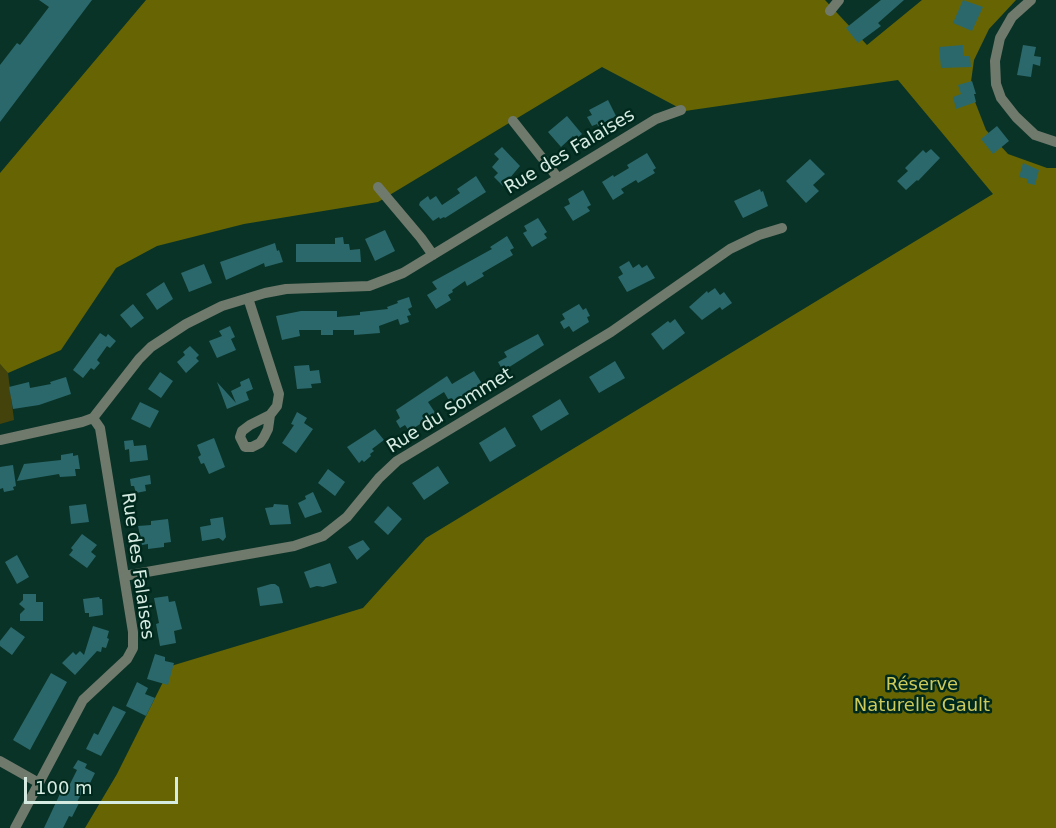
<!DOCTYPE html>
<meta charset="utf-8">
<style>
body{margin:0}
#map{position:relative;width:1056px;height:828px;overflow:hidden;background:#0a3327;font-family:"DejaVu Sans",sans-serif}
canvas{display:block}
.scale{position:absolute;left:24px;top:777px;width:154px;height:27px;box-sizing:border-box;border:3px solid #d6ebe2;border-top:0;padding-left:8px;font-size:18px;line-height:21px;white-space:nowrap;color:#d6ebe2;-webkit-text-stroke:4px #00291d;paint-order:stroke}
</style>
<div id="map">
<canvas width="1056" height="828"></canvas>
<div class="scale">100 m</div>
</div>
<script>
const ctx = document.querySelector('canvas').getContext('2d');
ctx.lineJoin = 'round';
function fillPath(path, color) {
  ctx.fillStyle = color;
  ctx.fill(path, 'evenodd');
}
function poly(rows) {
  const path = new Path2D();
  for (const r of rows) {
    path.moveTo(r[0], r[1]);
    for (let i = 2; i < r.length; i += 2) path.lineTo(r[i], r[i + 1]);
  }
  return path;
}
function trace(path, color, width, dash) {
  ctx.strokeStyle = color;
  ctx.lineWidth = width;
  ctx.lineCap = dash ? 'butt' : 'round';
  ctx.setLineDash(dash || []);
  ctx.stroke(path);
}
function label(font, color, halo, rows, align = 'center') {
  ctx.font = font + ' "DejaVu Sans",sans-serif';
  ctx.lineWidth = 5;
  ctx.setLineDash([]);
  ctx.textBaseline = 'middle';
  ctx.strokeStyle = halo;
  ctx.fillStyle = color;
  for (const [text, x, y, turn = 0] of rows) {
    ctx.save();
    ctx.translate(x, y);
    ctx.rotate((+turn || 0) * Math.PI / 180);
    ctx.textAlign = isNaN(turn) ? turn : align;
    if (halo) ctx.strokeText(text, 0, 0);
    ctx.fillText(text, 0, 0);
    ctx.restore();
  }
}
fillPath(poly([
 [0,364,8,373,14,420,0,424]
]), '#44430b');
fillPath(poly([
 [146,0,825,0,867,45,922,0,1016,0,989,29,974,60,970,89,986,130,1008,154,1047,168,1056,168,1056,828,85,828,117,774,171,666,363,608,426,538,993,194,898,80,685,111,602,67,378,202,244,224,157,246,116,268,61,350,8,373,0,364,0,173]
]), '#676503');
fillPath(poly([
 [39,0,92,0,0,122,0,65,17,43,20,45,49,7],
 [881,0,904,0,878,23,881,26,858,43,846,28],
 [963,0,983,7,972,31,953,23],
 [963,45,964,56,970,56,971,67,941,68,939,47],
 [1023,45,1036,47,1034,56,1041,57,1040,66,1033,64,1031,77,1017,75],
 [972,81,976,94,974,94,976,102,956,109,953,97,961,94,958,85],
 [608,100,616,116,598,126,597,124,592,126,587,117,592,115,589,110],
 [567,116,582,134,576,139,573,136,561,147,548,132],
 [997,126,1009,141,993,154,981,139],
 [502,147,520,166,503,186,494,177,498,173,492,167,499,159,494,154],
 [931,149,940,158,918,181,917,180,906,190,897,181,908,171,905,168,923,150,926,153],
 [647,153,656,168,653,170,655,173,638,183,636,180,621,189,624,193,613,200,602,182,613,175,614,177,629,168,627,165],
 [810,159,825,174,813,185,819,191,806,203,786,181],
 [1023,163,1039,170,1035,185,1027,183,1028,179,1019,177],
 [476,176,486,192,445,218,444,217,440,219,439,217,433,221,419,205,420,202,428,196,430,200,436,196,442,205,460,193,457,189],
 [760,189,761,192,763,191,768,206,743,218,734,201],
 [583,190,591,205,587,207,590,211,573,221,564,207,570,204,568,199],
 [538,218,547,232,544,234,547,238,532,247,523,233,527,231,524,226],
 [385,230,395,251,375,261,365,239],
 [507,236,514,248,510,250,513,255,482,273,484,276,467,286,465,281,452,290,453,292,448,295,451,300,436,309,427,295,437,289,432,282,492,249,490,247],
 [343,237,344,244,349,244,350,250,360,249,361,262,296,262,296,244,335,244,335,238],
 [275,243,277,251,279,250,283,262,265,267,264,263,226,280,220,262],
 [629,261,633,268,639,264,642,268,647,265,655,278,627,292,618,277,623,274,619,267],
 [204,264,212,283,189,292,181,273],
 [164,282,173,299,157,310,146,294],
 [715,288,720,295,724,292,732,303,722,310,720,307,702,320,689,307,707,291,708,293],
 [409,297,412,307,408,309,411,315,407,316,409,322,400,325,398,319,379,326,380,333,354,335,354,330,333,330,333,335,321,335,321,330,299,330,300,336,282,340,276,316,301,311,337,311,337,317,360,315,360,312,388,309,387,307,398,303,397,301],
 [133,304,144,318,131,328,120,315],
 [579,304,583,310,586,308,590,316,587,317,589,322,573,332,569,326,564,329,560,322,565,319,562,314],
 [675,319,685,333,663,350,651,334,668,321,670,323],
 [230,326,235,337,231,339,236,350,217,358,209,341,222,336,219,331],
 [100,333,106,337,108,334,116,341,110,348,107,346,97,360,100,363,94,370,91,368,83,378,73,370],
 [538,334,544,345,503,371,498,362,507,357,504,352],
 [190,346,199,355,196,358,199,361,186,373,177,362,185,355,183,352],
 [615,361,625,378,599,393,589,377],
 [309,365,310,371,319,370,321,383,311,384,312,388,297,389,294,366],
 [474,371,484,387,456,404,454,402,451,404,444,392,428,402,436,414,409,431,405,425,400,428,396,421,400,418,396,410,447,376,452,384],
 [160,372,173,381,161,398,148,389],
 [66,377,71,394,39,405,13,409,9,387,29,382,30,388,51,384,50,382],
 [249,378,253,389,246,392,249,400,227,409,217,382,236,403,231,391,241,386,240,382],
 [560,399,569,414,541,431,532,416],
 [140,402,159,411,150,428,131,419],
 [297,412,307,418,304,423,313,429,296,453,282,443,294,425,291,424],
 [505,427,516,446,490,462,479,443],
 [375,429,384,440,372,449,374,451,370,454,371,456,364,462,362,460,359,463,347,447],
 [214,438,225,467,209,474,204,463,201,464,198,457,201,455,197,445],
 [133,440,134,446,146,445,148,460,130,462,129,449,125,450,124,441],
 [73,453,73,456,78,455,80,469,75,469,76,476,60,477,59,474,17,481,24,464,61,460,61,455],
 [13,465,16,486,13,487,14,490,4,492,3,488,0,489,0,467],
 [438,466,449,483,424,500,412,483],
 [328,469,345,482,335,496,318,483],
 [150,475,151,484,145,485,146,491,136,493,134,486,131,486,130,479],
 [313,492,322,512,305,518,298,503,306,499,305,496],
 [86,504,89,522,71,524,69,506],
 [274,504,288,505,291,524,270,525,265,508,273,507],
 [388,506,402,519,388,535,374,522],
 [223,517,226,537,223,541,219,538,202,541,200,527,211,525,210,519],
 [168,519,171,542,164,543,164,547,148,549,148,544,142,545,138,526,151,525,151,521],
 [82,534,97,545,91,552,96,556,87,568,69,555,73,550,71,548],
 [363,540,370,549,357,560,348,547],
 [17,555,29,577,17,584,5,562],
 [330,563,337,583,323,587,317,586,310,588,304,572],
 [271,584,275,584,279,587,283,603,260,606,257,588],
 [23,594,36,594,36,602,43,602,43,621,20,621,20,614,25,609,19,604,23,600],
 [168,596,169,602,175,601,182,629,174,631,176,643,160,646,156,624,159,623,154,598],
 [99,597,100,599,102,599,103,615,89,617,89,613,85,613,83,599],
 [93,626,109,631,107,638,109,639,106,648,102,647,101,652,97,651,75,675,62,663,73,652,76,655,80,651,84,655],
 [11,627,25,637,12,655,0,646,0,641],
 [155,654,165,657,165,661,174,663,168,685,147,679],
 [51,673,67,682,30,750,13,740],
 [137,682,148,688,145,694,155,698,146,716,126,706],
 [113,706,126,712,101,756,86,749,94,733,98,735],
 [78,760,87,764,85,768,95,773,88,787,85,786,77,802,79,803,72,817,69,816,63,828,44,828,65,783,69,786,77,770,73,768]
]), '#2b686c');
trace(poly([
 [1031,0,1012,17,1000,38,995,61,996,84,1001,98,1016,117,1035,135,1056,142],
 [830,11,839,0],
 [513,121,558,178],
 [378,187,421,238,433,255],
 [248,298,279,394,277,406,270,415],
 [270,415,268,429,264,437,260,443,252,447,245,447,240,437,242,431,250,425,270,415],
 [0,440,82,422,93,418,139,359,151,347,186,324,222,306,265,293,286,289,369,286,403,273,656,119,681,110],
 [124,576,294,546,323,536,347,517,379,478,397,461,611,332,730,249,759,235,782,228],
 [0,761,39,783],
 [15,828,83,700,127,659,133,648,133,632,100,428,93,418]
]), '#6f796c', 10);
label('18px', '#d6ebe2', '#00291d', [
 ["Rue des Falaises",570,152,-31],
 ["Rue du Sommet",450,411,-32],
 ["Rue des Falaises",137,566,82]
]);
label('18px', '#ccca5a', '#00291d', [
 ["Réserve",922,685],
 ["Naturelle Gault",922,706]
]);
</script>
